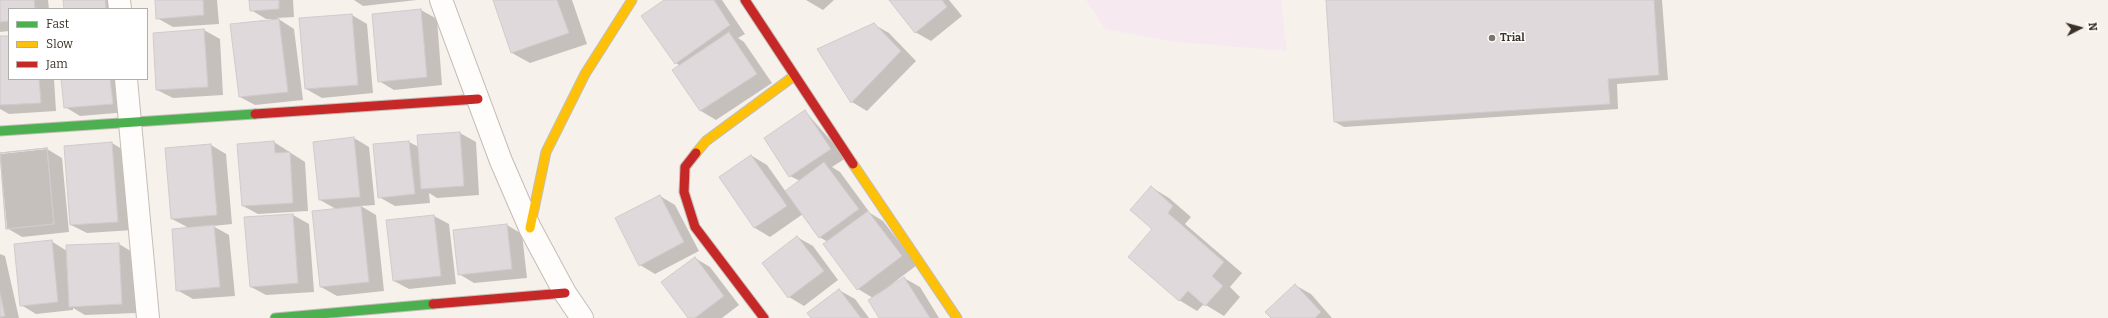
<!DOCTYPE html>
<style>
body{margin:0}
#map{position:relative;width:2108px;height:318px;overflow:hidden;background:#f7f1ec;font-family:Bitter,serif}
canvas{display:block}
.legend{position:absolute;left:8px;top:8px;width:140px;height:72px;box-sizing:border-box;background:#fff;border:1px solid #b1ada9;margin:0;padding:5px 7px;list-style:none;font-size:12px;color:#3b3127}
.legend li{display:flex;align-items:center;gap:8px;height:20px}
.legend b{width:20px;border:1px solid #b1ada9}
.north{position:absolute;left:2060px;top:8px;width:40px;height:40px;-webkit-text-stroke:3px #fff;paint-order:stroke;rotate:84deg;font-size:11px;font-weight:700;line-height:16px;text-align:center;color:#3b3127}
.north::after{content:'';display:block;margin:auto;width:14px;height:18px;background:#3b3127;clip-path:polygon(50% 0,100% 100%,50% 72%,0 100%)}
</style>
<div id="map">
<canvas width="2108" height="318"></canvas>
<ul class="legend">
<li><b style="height:5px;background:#4caf50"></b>Fast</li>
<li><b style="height:5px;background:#ffc107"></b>Slow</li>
<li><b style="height:5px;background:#c62828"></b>Jam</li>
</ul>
<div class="north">N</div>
</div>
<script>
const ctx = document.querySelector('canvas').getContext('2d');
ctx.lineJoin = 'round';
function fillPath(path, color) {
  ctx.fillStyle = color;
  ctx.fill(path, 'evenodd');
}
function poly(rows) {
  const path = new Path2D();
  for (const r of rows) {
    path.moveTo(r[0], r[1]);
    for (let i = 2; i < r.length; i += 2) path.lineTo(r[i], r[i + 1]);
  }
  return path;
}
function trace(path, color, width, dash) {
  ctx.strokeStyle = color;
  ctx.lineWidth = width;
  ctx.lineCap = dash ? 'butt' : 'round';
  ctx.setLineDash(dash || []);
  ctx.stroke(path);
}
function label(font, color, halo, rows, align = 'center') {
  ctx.font = font + ' Bitter,serif';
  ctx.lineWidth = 3;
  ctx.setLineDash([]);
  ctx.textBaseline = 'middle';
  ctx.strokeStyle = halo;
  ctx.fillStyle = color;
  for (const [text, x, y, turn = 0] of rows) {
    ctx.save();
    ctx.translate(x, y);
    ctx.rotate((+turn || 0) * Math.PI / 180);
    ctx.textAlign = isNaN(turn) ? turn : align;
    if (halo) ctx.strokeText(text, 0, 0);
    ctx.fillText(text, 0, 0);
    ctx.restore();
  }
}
fillPath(poly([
 [1086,0,1281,0,1287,51,1177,42,1105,29]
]), '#f6e9ef');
fillPath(poly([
 [0,0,48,0,49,9,9,9,9,31,0,32],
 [64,0,119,0,120,9,65,9],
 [156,0,217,0,219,24,173,27,157,18],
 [250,0,293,0,294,17,277,18,294,29,303,100,255,105,240,97,272,20,272,19,266,19,251,10],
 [354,0,417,0,363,6],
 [494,0,572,0,587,44,530,63,512,53],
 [665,0,722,0,745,34,738,38,744,42,772,83,716,120,701,111,674,70,680,66,676,63],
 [806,0,834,0,823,10],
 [890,0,949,0,962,16,931,41,915,32],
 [1327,0,1662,0,1668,80,1617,84,1618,109,1344,127,1335,122],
 [421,10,437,19,442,85,394,90,379,81,373,15],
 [352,15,367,24,373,93,322,98,306,89],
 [873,24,889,33,916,61,867,111,852,102],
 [204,30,220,39,223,95,173,98,157,90,154,33],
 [0,37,9,37,9,79,54,79,56,111,9,114,0,109],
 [62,79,125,79,128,112,80,116,65,107],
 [805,111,846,158,832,167,840,172,870,213,883,221,917,265,888,287,889,288,904,278,920,287,939,318,880,318,873,298,858,289,828,242,819,237,803,214,770,237,755,228,720,177,752,156,767,165,786,192,800,181,790,176],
 [460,133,476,142,479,195,437,198,429,193,430,203,395,206,379,197,409,142,419,147,418,136],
 [354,138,369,147,375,205,361,206,376,215,384,291,337,296,321,287,336,209,320,200],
 [274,142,305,162,308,211,258,214,243,206],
 [112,143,127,152,133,230,87,233,71,225],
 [211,145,226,154,232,224,213,226,229,235,235,296,193,299,177,290,189,228,172,219],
 [47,149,62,158,69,232,22,237,7,228,0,154],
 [1151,187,1169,198,1191,217,1185,224,1242,273,1230,287,1240,297,1224,316,1204,304,1197,311,1179,300,1153,229],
 [660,196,675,205,699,251,655,274,640,265],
 [293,215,309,224,314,292,266,295,251,287,246,218],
 [434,216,449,224,456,284,409,289,394,281],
 [507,225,522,234,527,278,474,283,459,274],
 [797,237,813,246,838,280,804,306,789,297],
 [51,241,67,251,119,244,134,253,137,313,85,315,73,308,73,310,36,314,21,305],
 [0,254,5,256,19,318,0,318],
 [695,258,710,267,739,305,722,318,689,318],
 [1295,285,1311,294,1332,318,1272,318],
 [839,290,855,299,869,318,812,318]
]), '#0003');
const building = poly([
 [0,0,34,0,35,9,9,9,9,21,0,22,0,0],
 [63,0,105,0,106,9,64,9,63,0],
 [155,0,203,0,204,15,156,19,155,0],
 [249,0,279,0,279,9,250,11,249,0],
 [493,0,557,0,569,33,511,53,493,0],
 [664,0,714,0,730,25,675,64,641,16,664,0],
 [889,0,942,0,947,7,915,33,889,0],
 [1326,0,1654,0,1659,75,1608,79,1610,104,1334,122,1326,0],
 [421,9,427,77,378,82,372,14,421,9],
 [352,14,358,85,305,89,299,18,352,14],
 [279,19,288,92,239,97,230,24,279,19],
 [874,23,901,51,851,103,817,49,874,23],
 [204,29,208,87,156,90,153,33,204,29],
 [729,32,757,74,700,111,672,70,729,32],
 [0,36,9,36,9,79,39,79,41,103,0,105,0,36],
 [61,79,110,79,113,104,64,108,61,79],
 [805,110,831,149,789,177,764,138,805,110],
 [460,132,464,186,421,189,417,135,460,132],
 [354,137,360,197,319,200,313,142,354,137],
 [274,141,275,153,290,152,293,203,242,206,237,144,274,141],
 [409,141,415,194,378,198,373,144,409,141],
 [112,142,118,222,70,225,64,146,112,142],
 [211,144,217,215,171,219,165,148,211,144],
 [47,148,54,224,6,229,0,153,47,148],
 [47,148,54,224,6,229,0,153,47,148],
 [751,155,787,206,754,228,719,177,751,155],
 [824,162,859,209,819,238,785,191,824,162],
 [1151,186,1173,206,1168,213,1224,262,1212,276,1223,286,1205,306,1188,291,1179,301,1128,257,1152,229,1130,210,1151,186],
 [660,195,684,242,639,266,615,218,660,195],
 [361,206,369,282,320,287,312,211,361,206],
 [868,211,902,256,857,290,823,244,868,211],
 [293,214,298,283,250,287,244,217,293,214],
 [434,215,441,276,393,281,386,220,434,215],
 [507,224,512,269,458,275,453,230,507,224],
 [214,225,220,287,176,291,172,229,214,225],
 [797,236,824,271,788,298,762,263,797,236],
 [52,240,58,302,20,306,14,244,52,240],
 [119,243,122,304,69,307,66,245,119,243],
 [695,257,724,296,695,318,688,318,661,282,695,257],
 [904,277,930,318,879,318,868,300,904,277],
 [1295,284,1321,312,1315,318,1271,318,1265,312,1295,284],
 [839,289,861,318,811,318,807,313,839,289],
 [0,293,5,316,0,317,0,293]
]);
fillPath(building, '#e0d9db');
trace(building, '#d0cace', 1);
const street = poly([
 [119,0,120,9],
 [441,0,501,161,530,228,565,293,582,318],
 [126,79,148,318]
]);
const fast = poly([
 [0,131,255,114],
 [275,318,433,304]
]);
const slow = poly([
 [696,153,706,141,794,76],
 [853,164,957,318],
 [530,228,546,152,585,74,632,0]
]);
const jam = poly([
 [745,0,853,164],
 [255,114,478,99],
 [696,153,685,167,684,192,695,227,764,318],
 [433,304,565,293]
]);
trace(street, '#c4bdb6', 24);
trace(fast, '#c4bdb6', 11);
trace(slow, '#c4bdb6', 11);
trace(jam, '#c4bdb6', 11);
trace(street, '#fefdfc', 22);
trace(fast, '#4caf50', 9);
trace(slow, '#ffc107', 9);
trace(jam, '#c62828', 9);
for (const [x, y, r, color] of [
 [1492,38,4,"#7d746c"]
]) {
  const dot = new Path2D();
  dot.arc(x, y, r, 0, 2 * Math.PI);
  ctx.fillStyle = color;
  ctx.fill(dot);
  trace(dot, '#fff', 1.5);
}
label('bold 11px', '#3b3127', '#fff', [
 ["Trial",1500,38]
], 'left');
</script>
